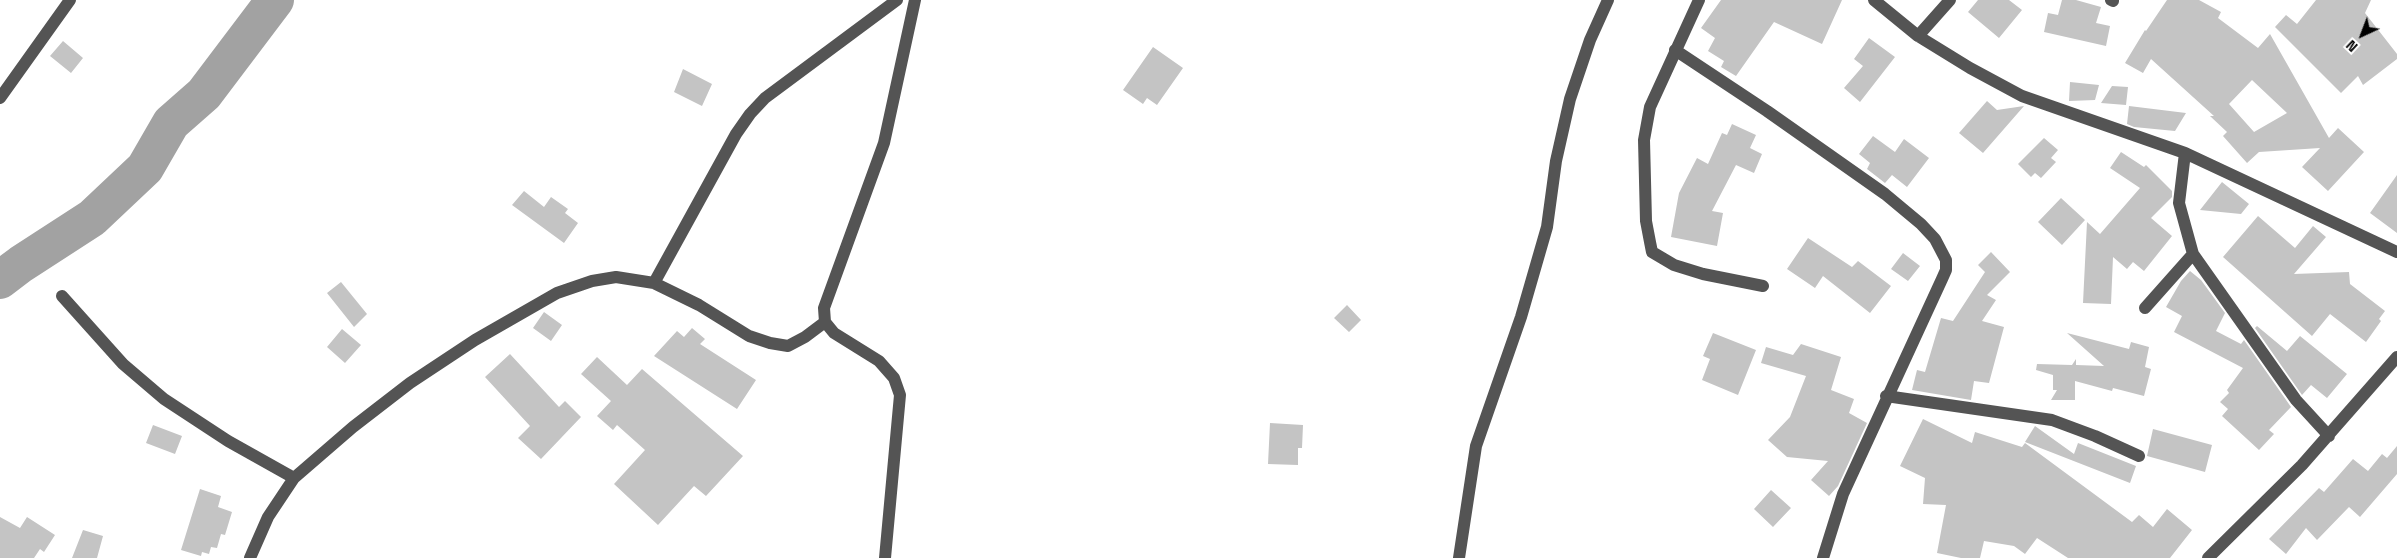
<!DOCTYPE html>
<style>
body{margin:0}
#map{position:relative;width:2397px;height:558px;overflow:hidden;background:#fff;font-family:"Space Grotesk",sans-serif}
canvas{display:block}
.north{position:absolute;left:2337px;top:10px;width:50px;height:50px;-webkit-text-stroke:4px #fff;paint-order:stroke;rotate:223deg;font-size:14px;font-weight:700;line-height:20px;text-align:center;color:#000}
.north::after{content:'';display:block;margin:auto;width:18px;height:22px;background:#000;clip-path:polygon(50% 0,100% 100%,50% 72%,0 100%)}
</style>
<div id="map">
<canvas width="2397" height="558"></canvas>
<div class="north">N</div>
</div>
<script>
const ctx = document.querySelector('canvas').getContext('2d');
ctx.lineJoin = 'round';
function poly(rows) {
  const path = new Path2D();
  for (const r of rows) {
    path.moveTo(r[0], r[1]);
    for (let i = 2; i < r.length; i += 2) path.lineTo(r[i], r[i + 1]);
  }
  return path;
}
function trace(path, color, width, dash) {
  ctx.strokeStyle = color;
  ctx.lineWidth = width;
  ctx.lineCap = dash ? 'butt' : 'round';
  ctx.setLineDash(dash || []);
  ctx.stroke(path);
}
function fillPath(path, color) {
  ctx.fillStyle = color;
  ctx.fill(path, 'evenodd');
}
trace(poly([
 [0,280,21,264,92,218,145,168,171,123,204,94,275,0]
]), '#a2a2a2', 38);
fillPath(poly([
 [1721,0,1842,0,1822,44,1774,22,1736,76,1721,67,1724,61,1708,51,1715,38,1701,28],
 [1978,0,2009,0,2022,10,1999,38,1968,12],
 [2062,0,2076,0,2101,7,2096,23,2110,26,2106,46,2044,32,2048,13,2058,15],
 [2167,0,2199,0,2221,12,2218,18,2258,48,2270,34,2329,138,2338,128,2364,152,2328,191,2302,167,2320,148,2259,152,2247,163,2223,136,2227,132,2210,116,2214,116,2151,59,2143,73,2125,63,2145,30,2146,31],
 [2252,80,2287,113,2254,132,2229,104],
 [2316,0,2371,0,2365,13,2397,54,2397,59,2363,85,2358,76,2341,93,2275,27,2286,15,2297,24],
 [1869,38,1895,57,1860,102,1844,88,1863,66,1854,59],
 [63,41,83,58,71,73,50,56],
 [1153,47,1183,68,1157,105,1147,98,1143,104,1123,90],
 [683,69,712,84,702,106,674,92],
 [2070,82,2099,85,2095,100,2069,101],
 [2112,86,2128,87,2126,105,2101,103],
 [1987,101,1997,110,2024,106,1983,153,1959,133],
 [2129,106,2186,113,2175,131,2134,127,2127,124],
 [1732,124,1756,135,1750,148,1762,154,1754,173,1736,165,1712,211,1723,213,1717,246,1671,237,1679,193,1697,158,1708,164,1722,133,1727,135],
 [1873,136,1895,152,1904,139,1929,158,1907,187,1892,175,1885,183,1867,169,1870,163,1859,154],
 [2044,138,2058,150,2051,158,2056,162,2041,178,2035,173,2031,177,2018,164],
 [2121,152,2144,167,2146,165,2172,191,2172,197,2151,218,2172,236,2144,271,2133,262,2127,269,2113,257,2111,304,2083,303,2087,222,2100,234,2140,188,2110,168],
 [2397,175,2397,233,2370,213],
 [2222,182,2249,204,2241,214,2200,210],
 [524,191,544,207,551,197,568,209,565,213,578,223,564,243,512,205],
 [2061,198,2085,220,2062,245,2038,222],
 [2258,216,2295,248,2313,226,2326,237,2294,274,2349,272,2350,284,2385,311,2379,319,2381,321,2366,342,2330,314,2312,336,2223,257],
 [1808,238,1852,267,1858,261,1891,286,1870,313,1823,276,1815,288,1787,269],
 [1991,252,2010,272,1987,295,1996,300,1982,321,2004,327,1989,383,1974,381,1971,400,1912,390,1917,370,1925,372,1941,318,1953,321,1985,272,1978,265],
 [1903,253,1920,266,1908,281,1891,269],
 [2190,271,2201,280,2225,313,2216,331,2241,344,2244,340,2291,407,2269,430,2274,434,2259,450,2222,416,2228,409,2220,402,2229,393,2227,390,2243,368,2174,332,2182,316,2166,307,2181,281],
 [341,282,367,314,354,327,327,293],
 [1347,305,1361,320,1349,332,1334,318],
 [544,312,562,325,551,341,533,328],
 [2257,326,2287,351,2300,336,2347,374,2327,398,2311,385,2302,395,2255,328],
 [692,328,705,339,700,344,756,380,737,409,654,356,677,331,684,337],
 [342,329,361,345,345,363,327,347],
 [1713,333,1756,350,1738,395,1702,380,1710,359,1703,356],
 [2067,333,2129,349,2131,342,2149,347,2145,367,2151,369,2144,396,2113,388,2112,391,2075,381,2075,400,2051,400,2057,390,2053,390,2053,375,2036,370,2037,364,2072,365,2076,359,2076,365,2104,366],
 [1801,344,1841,357,1831,390,1854,399,1849,413,1867,423,1838,486,1829,496,1811,480,1828,461,1787,457,1768,440,1790,417,1806,376,1761,363,1766,347,1793,355],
 [510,354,559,407,565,401,581,417,541,459,518,438,530,426,485,377],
 [597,357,627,385,642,369,743,456,706,496,694,486,658,525,614,484,645,450,617,425,613,430,597,416,611,401,581,374],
 [1923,419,1972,443,1975,432,2022,447,2025,443,2132,522,2139,515,2153,527,2167,509,2192,530,2170,558,2068,558,2037,538,2025,554,2014,546,1984,541,1980,558,1961,558,1937,553,1946,505,1923,504,1925,478,1900,466],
 [1270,423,1303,425,1302,448,1298,448,1298,465,1268,464],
 [153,425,182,436,175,454,146,443],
 [2035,426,2074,454,2078,443,2136,466,2130,483,2025,442],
 [2153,429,2212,445,2205,472,2147,456],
 [2397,446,2397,474,2360,517,2349,507,2317,540,2306,528,2286,554,2269,539,2319,488,2324,492,2353,459,2368,471,2382,454,2387,458],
 [200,489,221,496,218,507,232,512,225,535,221,534,217,548,211,547,209,554,202,552,201,556,181,550],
 [1771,490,1791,508,1773,527,1754,509],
 [0,517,20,528,27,517,55,535,44,552,40,549,34,558,0,558],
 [83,530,103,536,97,558,72,558]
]), '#c4c4c4');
trace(poly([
 [1699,0,1650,107,1644,140,1646,221,1650,242,1652,252,1674,265,1703,274,1763,286],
 [1874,0,1918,36,1970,68,2022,96,2185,153,2397,252],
 [2111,0,2113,1],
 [1918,36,1950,0],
 [1675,50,1767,111,1885,194,1921,224,1935,239,1946,260,1946,270,1942,279,1843,494,1823,558],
 [0,98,70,0],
 [2185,153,2179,203,2193,254,2296,400,2329,436],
 [654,283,736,134,750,114,765,98,897,0],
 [62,296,123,364,164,399,228,441,294,478],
 [2145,308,2193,254],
 [1886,396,2052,420,2095,436,2139,456],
 [250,558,268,517,294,478,353,427,410,383,475,340,557,293,592,281,616,277,654,283,699,305,749,336,770,343,788,346,805,337,825,322],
 [885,558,900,395,894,378,879,361,834,333,825,322,824,308,884,143,915,0],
 [1459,558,1476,446,1521,317,1547,227,1556,161,1570,99,1590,40,1608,0],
 [2208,558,2302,465,2397,357]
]), '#545454', 12);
</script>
